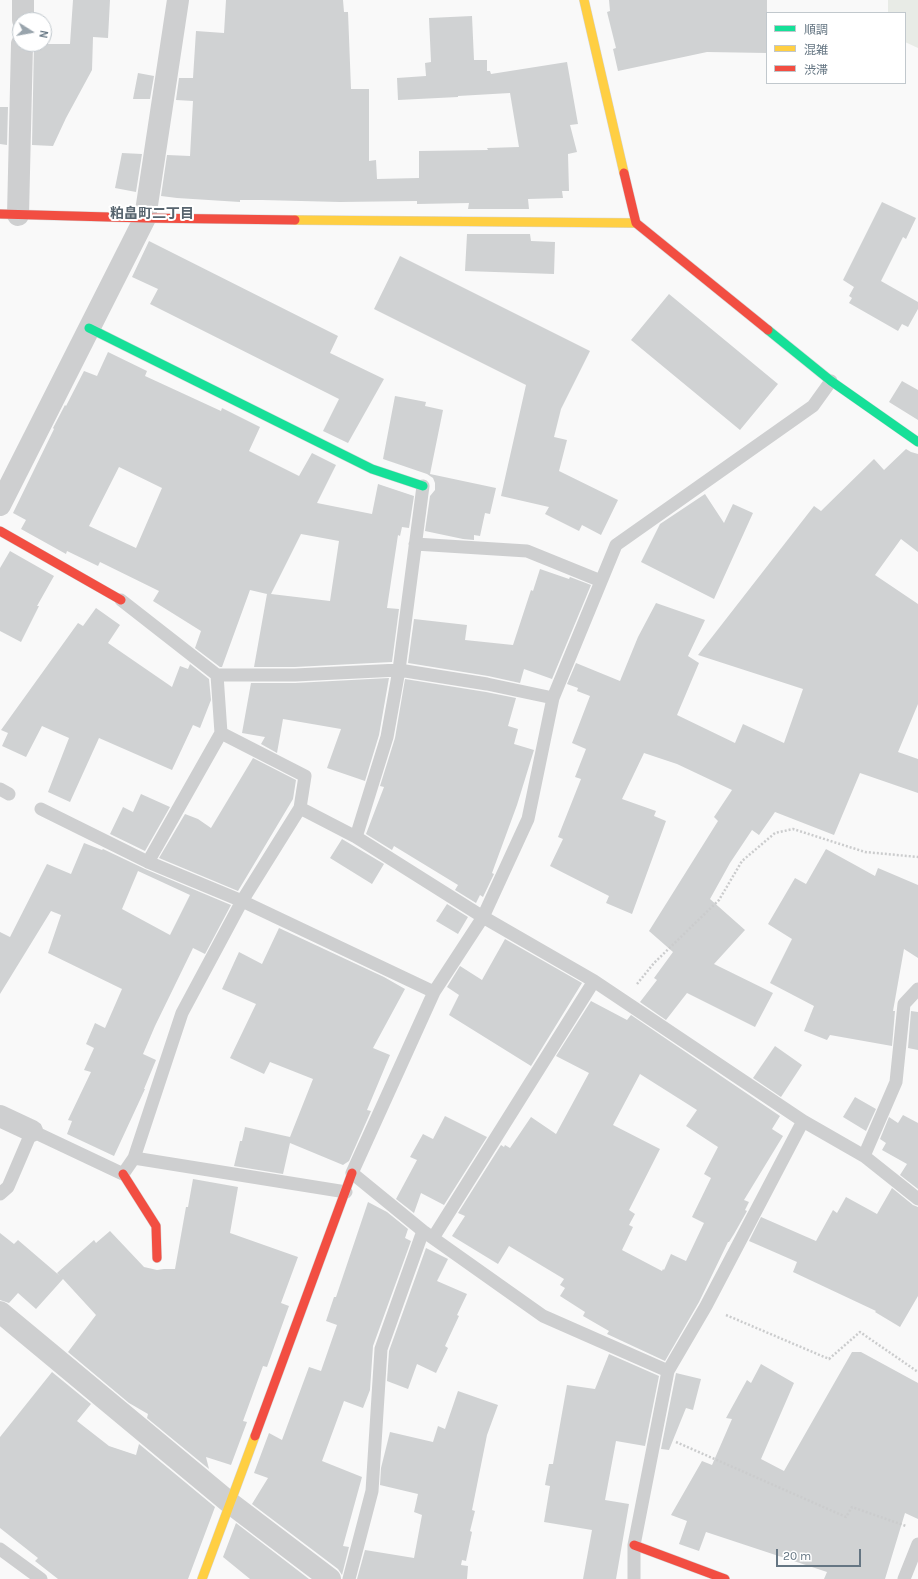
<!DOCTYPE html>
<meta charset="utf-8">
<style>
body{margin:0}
#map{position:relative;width:918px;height:1579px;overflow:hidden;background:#f9f9f9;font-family:Karla,"Noto Sans JP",sans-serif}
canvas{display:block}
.legend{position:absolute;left:766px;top:12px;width:140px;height:72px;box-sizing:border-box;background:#fff;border:1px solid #c1c8cd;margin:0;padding:5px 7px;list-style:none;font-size:12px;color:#657683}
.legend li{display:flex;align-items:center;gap:8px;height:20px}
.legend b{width:20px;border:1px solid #c1c8cd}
.north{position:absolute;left:12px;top:12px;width:40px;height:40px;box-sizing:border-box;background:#fff;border:1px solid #c1c8cd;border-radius:50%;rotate:101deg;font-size:11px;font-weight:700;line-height:16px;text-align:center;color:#657683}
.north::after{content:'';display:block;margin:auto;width:14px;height:18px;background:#99a4ac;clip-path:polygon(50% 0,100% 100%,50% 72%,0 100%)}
.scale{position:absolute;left:776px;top:1549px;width:85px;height:18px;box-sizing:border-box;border:2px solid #657683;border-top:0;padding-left:5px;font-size:12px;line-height:14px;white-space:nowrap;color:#657683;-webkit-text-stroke:3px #fff;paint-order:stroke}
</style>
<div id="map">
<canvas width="918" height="1579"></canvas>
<ul class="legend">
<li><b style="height:5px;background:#16e098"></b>順調</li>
<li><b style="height:5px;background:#ffcf43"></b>混雑</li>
<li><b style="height:5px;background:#f24e42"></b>渋滞</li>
</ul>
<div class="north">N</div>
<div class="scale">20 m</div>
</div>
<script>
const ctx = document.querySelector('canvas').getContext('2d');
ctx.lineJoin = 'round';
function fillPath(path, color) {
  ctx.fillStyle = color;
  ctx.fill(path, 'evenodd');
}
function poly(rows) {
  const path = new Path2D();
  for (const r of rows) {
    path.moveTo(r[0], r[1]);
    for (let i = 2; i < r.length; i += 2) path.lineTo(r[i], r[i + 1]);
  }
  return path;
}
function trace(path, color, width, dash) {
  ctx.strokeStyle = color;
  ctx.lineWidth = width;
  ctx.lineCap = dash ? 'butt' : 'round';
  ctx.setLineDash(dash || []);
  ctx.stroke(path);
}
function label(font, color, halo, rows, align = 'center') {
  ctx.font = font + ' Karla,"Noto Sans JP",sans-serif';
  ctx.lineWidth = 4;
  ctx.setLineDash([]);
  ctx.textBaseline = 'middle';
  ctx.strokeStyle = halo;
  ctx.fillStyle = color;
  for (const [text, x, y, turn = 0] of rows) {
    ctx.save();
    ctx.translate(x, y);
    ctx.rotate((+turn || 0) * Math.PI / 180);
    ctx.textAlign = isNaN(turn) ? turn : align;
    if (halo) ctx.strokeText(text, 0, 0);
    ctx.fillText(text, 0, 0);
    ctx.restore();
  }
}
fillPath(poly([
 [888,0,918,0,918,48,905,42,905,13,888,13]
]), '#e8ebe6');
fillPath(poly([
 [73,0,110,0,108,38,93,37,92,70,66,118,53,146,32,145,34,44,70,44],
 [226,0,343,0,344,12,348,12,351,89,369,89,369,161,376,160,377,179,419,178,419,151,488,150,487,148,519,147,510,93,458,96,458,97,398,100,397,78,426,76,425,63,431,62,429,18,472,16,474,60,487,60,487,71,490,71,491,74,567,62,578,124,570,125,577,152,568,154,569,191,562,191,563,198,528,199,529,209,468,209,469,203,417,204,417,201,340,202,262,200,240,200,240,202,177,198,161,196,167,155,190,156,193,101,176,100,179,78,193,78,196,31,224,33],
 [609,0,767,0,767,53,707,52,618,71,613,49,616,48,607,12,610,11],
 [138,73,154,76,150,99,133,99],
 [0,107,8,107,7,145,0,144],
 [122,153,142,154,136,192,115,188],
 [882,202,916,218,906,239,903,237,881,281,918,302,918,309,908,327,902,324,898,331,849,303,852,298,849,296,854,287,843,280],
 [467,234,530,234,531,241,555,242,554,274,465,271],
 [149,241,338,336,330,353,384,379,348,443,323,431,339,399,150,304,158,289,132,277],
 [400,256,590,351,561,409,554,437,567,440,559,471,618,500,601,535,582,525,579,531,545,514,549,507,501,496,526,385,374,309],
 [669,294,778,384,740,430,631,340],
 [108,352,147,371,145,376,221,411,222,408,260,427,249,451,299,476,312,453,336,465,317,503,372,514,378,484,414,496,409,528,402,527,400,536,398,535,387,608,399,609,392,662,295,667,254,667,267,594,250,590,222,667,220,667,195,648,201,631,153,601,159,591,100,562,98,566,67,551,66,554,21,529,26,520,13,513,54,429,53,428,65,405,66,406,84,371,97,376],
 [119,467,162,488,136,548,89,526],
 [301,534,339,541,330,601,271,594],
 [902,381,918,390,918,420,889,402],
 [395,396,426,402,425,406,443,410,430,474,496,488,490,514,485,513,480,536,474,535,474,540,463,539,425,531,430,496,435,490,435,483,433,478,427,474,383,459],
 [906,449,911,452,918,454,918,552,901,539,875,575,918,604,918,704,898,752,918,759,918,793,860,773,834,835,775,812,759,835,752,830,730,863,710,899,745,930,714,964,773,993,755,1027,687,993,666,1020,640,1002,657,980,654,978,673,952,649,931,718,821,714,817,732,790,677,764,644,753,622,799,656,811,654,816,666,821,632,914,606,903,609,896,550,866,563,839,558,837,581,779,575,777,586,749,572,743,590,696,577,691,578,688,567,684,576,663,620,681,638,637,656,603,705,620,688,656,699,663,677,715,735,743,743,724,784,743,803,689,698,655,814,506,821,511,874,459,884,470],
 [705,494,724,523,733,504,753,513,714,599,641,562,660,524],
 [10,551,54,576,37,606,39,606,21,642,0,631,0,568],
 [540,569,569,579,570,577,591,585,552,679,524,669,520,683,488,676,408,663,414,619,467,625,465,640,513,645,531,590,533,591],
 [96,608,120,625,108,643,172,687,180,666,188,669,190,664,209,679,211,700,200,728,193,725,172,770,99,738,70,802,48,792,69,738,42,726,26,757,2,746,8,733,1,730,78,623,83,626],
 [389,678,379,735,365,781,327,768,341,729,283,719,277,753,261,744,265,737,242,733,251,683,295,683],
 [405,679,486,692,516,698,508,726,518,729,514,744,534,750,517,805,492,873,494,874,483,897,480,895,476,903,455,890,458,885,394,846,392,850,366,834,384,787,380,786,395,738],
 [253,758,296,780,293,799,238,891,159,858,185,814,198,819,211,828],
 [141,794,170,807,145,851,110,834,123,807,133,812],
 [342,839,384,864,372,884,330,858],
 [84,843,102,850,103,849,145,869,231,905,205,954,193,948,155,1026,143,1054,156,1060,144,1089,145,1089,114,1156,67,1134,72,1121,68,1120,91,1072,84,1070,94,1048,86,1044,95,1023,105,1028,122,989,48,953,61,915,51,911,0,994,0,932,10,937,47,864,71,874],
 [138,871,190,895,170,935,122,909],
 [826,849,875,876,878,868,918,885,918,958,904,949,893,1011,895,1011,892,1046,830,1035,827,1040,804,1031,814,1006,770,983,792,939,768,924,795,878,806,884],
 [447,904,468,917,458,934,436,921],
 [279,928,384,977,405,989,373,1048,390,1055,367,1110,371,1111,349,1161,343,1165,290,1143,283,1174,234,1166,240,1141,242,1141,245,1127,290,1137,313,1079,270,1062,264,1074,230,1058,256,1004,222,989,239,952,262,964],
 [505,939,582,983,531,1066,449,1015,459,995,447,987,460,966,482,980],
 [591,1001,627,1020,631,1015,780,1116,772,1129,783,1136,744,1200,749,1202,745,1210,747,1211,734,1234,729,1242,728,1242,699,1302,665,1361,607,1334,609,1331,583,1316,585,1312,560,1296,565,1288,560,1285,564,1279,509,1246,498,1264,452,1236,465,1216,458,1213,501,1145,504,1147,505,1145,510,1148,531,1117,556,1134,589,1073,556,1056],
 [640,1074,697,1110,686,1126,718,1147,704,1174,711,1178,692,1217,704,1223,686,1261,671,1254,664,1270,663,1269,662,1271,622,1250,633,1227,629,1225,635,1214,629,1210,660,1149,613,1125],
 [911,1011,918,1012,918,1050,908,1048],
 [775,1046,802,1065,781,1097,753,1078],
 [855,1097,876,1109,866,1131,843,1117],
 [903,1115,918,1123,918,1189,900,1175,907,1164,882,1150,886,1143,880,1139,889,1117,898,1123],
 [445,1116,487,1137,444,1205,421,1193,414,1213,396,1199,417,1160,410,1157,423,1134,433,1139],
 [193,1179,238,1187,230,1233,298,1257,281,1303,289,1306,267,1367,263,1366,243,1421,247,1422,231,1465,206,1457,209,1469,147,1418,148,1414,129,1403,68,1352,96,1315,63,1279,36,1309,18,1293,9,1303,0,1300,0,1233,14,1244,18,1240,60,1276,57,1273,94,1240,96,1243,110,1231,144,1267,157,1270,164,1269,175,1269,186,1207,188,1207],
 [892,1188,913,1205,918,1207,918,1296,900,1327,875,1312,876,1311,793,1272,797,1262,749,1241,761,1217,816,1241,833,1210,837,1213,846,1197,877,1214],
 [368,1202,387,1212,408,1229,405,1238,411,1241,373,1346,370,1390,363,1408,344,1401,322,1461,362,1477,343,1546,349,1547,342,1575,338,1569,252,1504,268,1478,254,1473,269,1433,282,1440,309,1367,321,1371,337,1325,326,1321,334,1297,336,1297],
 [426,1248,448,1259,437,1281,467,1294,457,1315,459,1316,445,1346,448,1348,436,1373,417,1364,408,1389,387,1381,389,1351],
 [852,1352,861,1352,918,1383,918,1519,905,1513,885,1579,824,1579,827,1572,706,1532,699,1551,679,1544,687,1521,671,1515,702,1461,712,1465,732,1419,726,1418,747,1380,751,1383,761,1364,794,1383,761,1459,784,1471],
 [609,1354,659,1376,645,1446,616,1441,605,1500,629,1504,616,1579,583,1579,592,1530,544,1522,550,1486,545,1485,549,1464,553,1464,567,1385,595,1389],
 [52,1372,91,1404,77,1421,109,1446,136,1455,139,1444,215,1507,188,1579,58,1579,35,1561,38,1558,0,1528,0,1437],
 [676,1373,701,1379,693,1410,686,1408,669,1450,661,1449],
 [458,1391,498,1405,487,1435,472,1510,475,1511,470,1531,472,1532,466,1561,462,1560,461,1565,468,1566,467,1579,357,1579,365,1550,414,1558,422,1515,414,1512,418,1494,380,1485,381,1468,390,1432,433,1442,438,1426,445,1429],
 [236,1523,309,1579,250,1579,223,1557]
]), '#d0d2d3');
const fast = poly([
 [89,328,372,469,423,486],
 [768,330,831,381,918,442]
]);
const slow = poly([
 [584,0,624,173],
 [295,220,636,223],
 [202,1579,255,1436]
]);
const jam = poly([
 [624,173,636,223,768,330],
 [0,214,145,218,295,220],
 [0,531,121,600],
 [123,1174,156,1226,157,1258],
 [255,1436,352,1173],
 [634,1545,725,1579]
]);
trace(fast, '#d5d6d7', 10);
trace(slow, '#d5d6d7', 10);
trace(jam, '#d5d6d7', 10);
trace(poly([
 [637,984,654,963,719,900,742,861,775,833,793,829,865,852,918,857],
 [726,1315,829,1359,860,1332,918,1372],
 [676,1442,846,1517,852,1507,906,1526]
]), '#cbcccd', 2.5, [2, 2]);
trace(poly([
 [415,544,527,551,601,581],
 [121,600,217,675,295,675,399,670,487,684,553,698],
 [0,789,9,794],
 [300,808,356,837,483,917,594,981,803,1121,864,1156,918,1199],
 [41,809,148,862,242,901,434,992],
 [356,837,387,737,399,670,423,486],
 [148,862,221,733,217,675],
 [864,1156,896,1082,904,1004,918,989],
 [134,1158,182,1013,242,901,300,808,305,776,221,733],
 [0,1194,8,1187,32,1131,123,1174,134,1158,346,1192],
 [433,1238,594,981],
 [668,1371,543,1316,423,1231,352,1173,434,992,483,917,528,819,553,698,616,545,813,406,831,381],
 [0,1549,41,1579],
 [349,1579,372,1491,381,1349,423,1231],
 [634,1579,634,1545,668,1371,706,1306,803,1121],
 [904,1579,918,1544]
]), '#cecfd0', 13);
trace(poly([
 [23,20,23,0],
 [18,215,22,44],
 [0,505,145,218,178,0],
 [0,1116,32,1131],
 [0,1312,230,1503,330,1579]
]), '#cecfd0', 22);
trace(fast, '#16e098', 9);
trace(slow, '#ffcf43', 9);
trace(jam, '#f24e42', 9);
label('bold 14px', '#57646e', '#fff', [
 ["粕畠町二丁目",152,214]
]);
</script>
